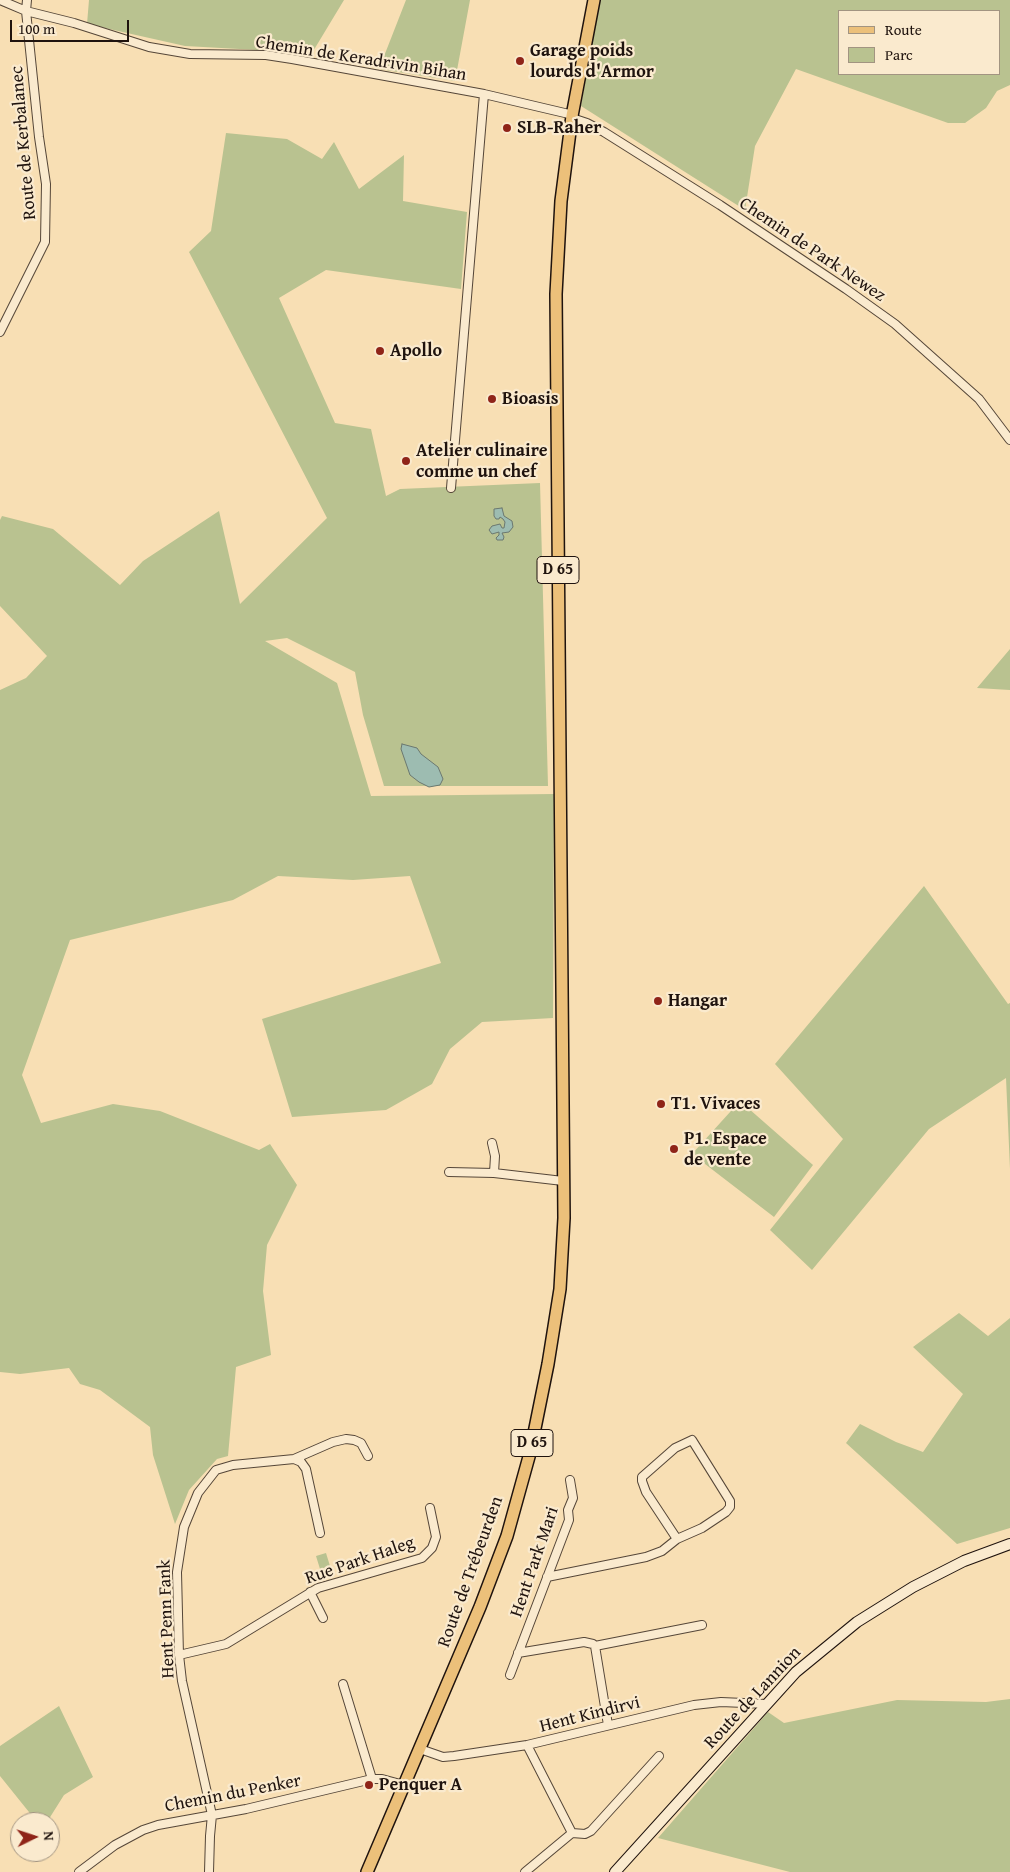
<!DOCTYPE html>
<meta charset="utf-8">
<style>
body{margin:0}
#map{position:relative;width:1010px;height:1872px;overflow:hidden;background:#f8dfb4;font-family:"Gentium Book Plus",serif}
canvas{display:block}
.legend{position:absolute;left:838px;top:10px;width:162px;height:65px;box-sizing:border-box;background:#faeace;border:1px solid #a29481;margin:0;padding:6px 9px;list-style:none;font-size:15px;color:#1f130e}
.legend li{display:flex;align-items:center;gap:10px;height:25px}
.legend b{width:25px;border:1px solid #a29481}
.north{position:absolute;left:10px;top:1812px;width:50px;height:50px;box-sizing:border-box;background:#faeace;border:1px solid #a29481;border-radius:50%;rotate:86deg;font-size:14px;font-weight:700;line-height:20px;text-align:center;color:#1f130e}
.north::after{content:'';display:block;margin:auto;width:18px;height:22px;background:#8f2418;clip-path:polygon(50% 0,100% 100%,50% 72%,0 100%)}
.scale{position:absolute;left:10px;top:20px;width:119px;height:22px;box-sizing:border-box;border:2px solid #1f130e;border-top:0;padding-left:6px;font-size:15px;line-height:18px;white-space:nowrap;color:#1f130e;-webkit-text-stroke:4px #faeace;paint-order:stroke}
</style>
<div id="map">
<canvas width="1010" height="1872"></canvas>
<ul class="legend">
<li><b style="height:6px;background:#ecc07a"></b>Route</li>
<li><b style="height:14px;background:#b9c290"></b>Parc</li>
</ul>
<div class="north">N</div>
<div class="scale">100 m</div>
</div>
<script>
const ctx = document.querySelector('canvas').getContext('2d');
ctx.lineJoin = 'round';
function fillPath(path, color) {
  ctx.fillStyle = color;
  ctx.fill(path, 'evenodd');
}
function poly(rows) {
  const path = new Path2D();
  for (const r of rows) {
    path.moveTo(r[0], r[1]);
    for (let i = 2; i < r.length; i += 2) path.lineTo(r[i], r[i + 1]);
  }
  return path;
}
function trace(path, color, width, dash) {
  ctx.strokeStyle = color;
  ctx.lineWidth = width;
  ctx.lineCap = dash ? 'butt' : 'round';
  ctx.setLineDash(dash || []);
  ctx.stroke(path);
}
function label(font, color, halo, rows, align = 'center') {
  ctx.font = font + ' "Gentium Book Plus",serif';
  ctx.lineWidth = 4.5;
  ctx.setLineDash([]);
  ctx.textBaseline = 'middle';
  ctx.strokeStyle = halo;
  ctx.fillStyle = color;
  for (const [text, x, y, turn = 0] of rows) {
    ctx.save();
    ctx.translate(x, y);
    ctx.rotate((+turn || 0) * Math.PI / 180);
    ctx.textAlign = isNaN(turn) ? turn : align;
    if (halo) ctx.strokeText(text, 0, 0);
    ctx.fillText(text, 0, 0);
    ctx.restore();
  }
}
fillPath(poly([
 [89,0,344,0,312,53,185,46,87,24],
 [406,0,470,0,455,81,379,69],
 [600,0,1010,0,1010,85,997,91,986,108,965,123,948,123,796,69,755,146,745,210,581,106],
 [839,11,999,11,999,74,839,74],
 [226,133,287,139,322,159,334,142,359,189,404,155,403,201,467,212,461,289,326,270,279,298,335,423,371,429,386,496,400,489,540,483,548,786,384,786,363,715,355,672,287,638,265,641,337,683,371,796,554,794,553,1018,482,1022,450,1049,432,1084,386,1110,292,1117,262,1019,441,963,410,876,353,880,278,876,233,900,70,940,22,1075,41,1123,113,1104,160,1111,259,1150,270,1144,297,1185,267,1245,263,1291,271,1355,236,1367,228,1456,217,1459,189,1490,175,1524,153,1455,150,1427,100,1390,80,1384,69,1368,20,1374,0,1372,0,690,26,678,47,656,0,606,0,520,2,516,53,529,120,585,143,561,219,511,240,604,327,518,189,252,211,231],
 [1010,649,1010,690,977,688],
 [924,886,1008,1004,1010,1003,1010,1169,1006,1078,929,1129,812,1270,770,1230,843,1139,775,1064],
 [740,1101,813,1165,774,1217,692,1154],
 [959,1313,988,1336,1010,1318,1010,1528,957,1544,846,1443,860,1424,896,1442,923,1452,963,1394,913,1347],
 [326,1553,330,1566,320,1569,316,1556],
 [1010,1699,1010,1872,790,1872,658,1838,768,1712,784,1723,897,1700,986,1702],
 [59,1706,93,1777,64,1795,47,1822,37,1822,0,1776,0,1746]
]), '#b9c290');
const water = poly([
 [502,508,504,516,512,521,513,527,509,532,502,533,504,537,503,540,497,540,496,538,499,535,499,532,492,534,489,530,492,526,500,524,502,528,504,528,505,522,503,519,500,517,499,519,496,519,494,516,494,509,502,508],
 [402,744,417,748,421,754,438,767,443,779,440,785,429,787,419,782,410,775,401,749,402,744]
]);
fillPath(water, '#9dbcb1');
trace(water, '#6b7870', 1);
const street = poly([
 [0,0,26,11,74,23,149,47,190,54,266,55,292,59,484,94,569,114,575,119,587,123,604,132,720,205,846,289,895,324,979,399,1010,440],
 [0,332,45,242,46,184,39,137,26,11,27,0],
 [451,488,484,94],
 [492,1143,495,1156,494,1173],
 [449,1172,494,1173,563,1181],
 [294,1459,333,1442,346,1439,354,1440,361,1443,368,1456],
 [547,1577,646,1557,662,1551,677,1539,702,1528,726,1512,730,1507,730,1501,692,1440,675,1448,642,1477,642,1481,646,1492,677,1539],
 [310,1592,323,1618],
 [595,1646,702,1625],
 [518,1653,584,1642,593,1644,595,1646,608,1725],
 [179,1655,226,1644,318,1588,422,1558,432,1548,436,1537,430,1508],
 [510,1675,569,1520,568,1510,573,1498,570,1480],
 [343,1684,372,1779],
 [420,1749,443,1757,454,1756,527,1745,694,1705,721,1702,767,1704],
 [572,1833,585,1834,591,1831,659,1756],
 [79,1872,115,1845,143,1830,158,1825,246,1809,372,1779,382,1779,404,1785],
 [209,1872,210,1836,212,1815,182,1681,179,1655,177,1572,184,1527,198,1493,216,1470,233,1465,294,1459,301,1462,306,1469,320,1533],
 [525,1872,572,1833,527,1745]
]);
const secondary = poly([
 [615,1872,796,1672,857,1622,913,1587,964,1561,1010,1544]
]);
const primary = poly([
 [367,1872,480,1607,507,1536,530,1453,548,1364,560,1289,564,1218,556,294,561,201,572,116,594,0]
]);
trace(street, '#554638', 10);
trace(secondary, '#1f130e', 12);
trace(primary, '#1f130e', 14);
trace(street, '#faeace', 8);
trace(secondary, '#faeace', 10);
trace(primary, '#ecc07a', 11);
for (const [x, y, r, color] of [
 [520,61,5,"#8f2418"],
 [507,128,5,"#8f2418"],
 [380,351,5,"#8f2418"],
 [492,399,5,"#8f2418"],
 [406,461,5,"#8f2418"],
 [658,1001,5,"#8f2418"],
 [661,1104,5,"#8f2418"],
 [674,1149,5,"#8f2418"],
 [369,1785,5,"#8f2418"]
]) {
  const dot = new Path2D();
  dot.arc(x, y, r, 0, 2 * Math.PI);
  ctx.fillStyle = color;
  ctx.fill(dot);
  trace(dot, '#faeace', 2);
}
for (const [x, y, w] of [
 [558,570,42],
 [532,1443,42]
]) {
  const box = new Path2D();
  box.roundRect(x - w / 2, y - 13.5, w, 27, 4);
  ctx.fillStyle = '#faeace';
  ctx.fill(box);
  trace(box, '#1f130e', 1);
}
label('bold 16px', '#1f130e', null, [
 ["D 65",558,570],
 ["D 65",532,1443]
]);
label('bold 18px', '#1f130e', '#faeace', [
 ["Garage poids",530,51],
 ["lourds d'Armor",530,72],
 ["SLB-Raher",517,128],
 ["Apollo",390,351],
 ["Bioasis",502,399],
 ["Atelier culinaire",416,451],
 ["comme un chef",416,472],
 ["Hangar",668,1001],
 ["T1. Vivaces",671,1104],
 ["P1. Espace",684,1139],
 ["de vente",684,1160],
 ["Penquer A",379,1785]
], 'left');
label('18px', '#1f130e', '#faeace', [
 ["Chemin de Keradrivin Bihan",361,59,9],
 ["Route de Kerbalanec",24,143,-95],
 ["Chemin de Park Newez",812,250,34],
 ["Rue Park Haleg",360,1561,-19],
 ["Hent Park Mari",535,1562,-71],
 ["Route de Trébeurden",471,1572,-70],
 ["Hent Penn Fank",167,1619,-92],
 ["Route de Lannion",753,1698,-47],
 ["Hent Kindirvi",590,1715,-14],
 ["Chemin du Penker",233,1794,-11]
]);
</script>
